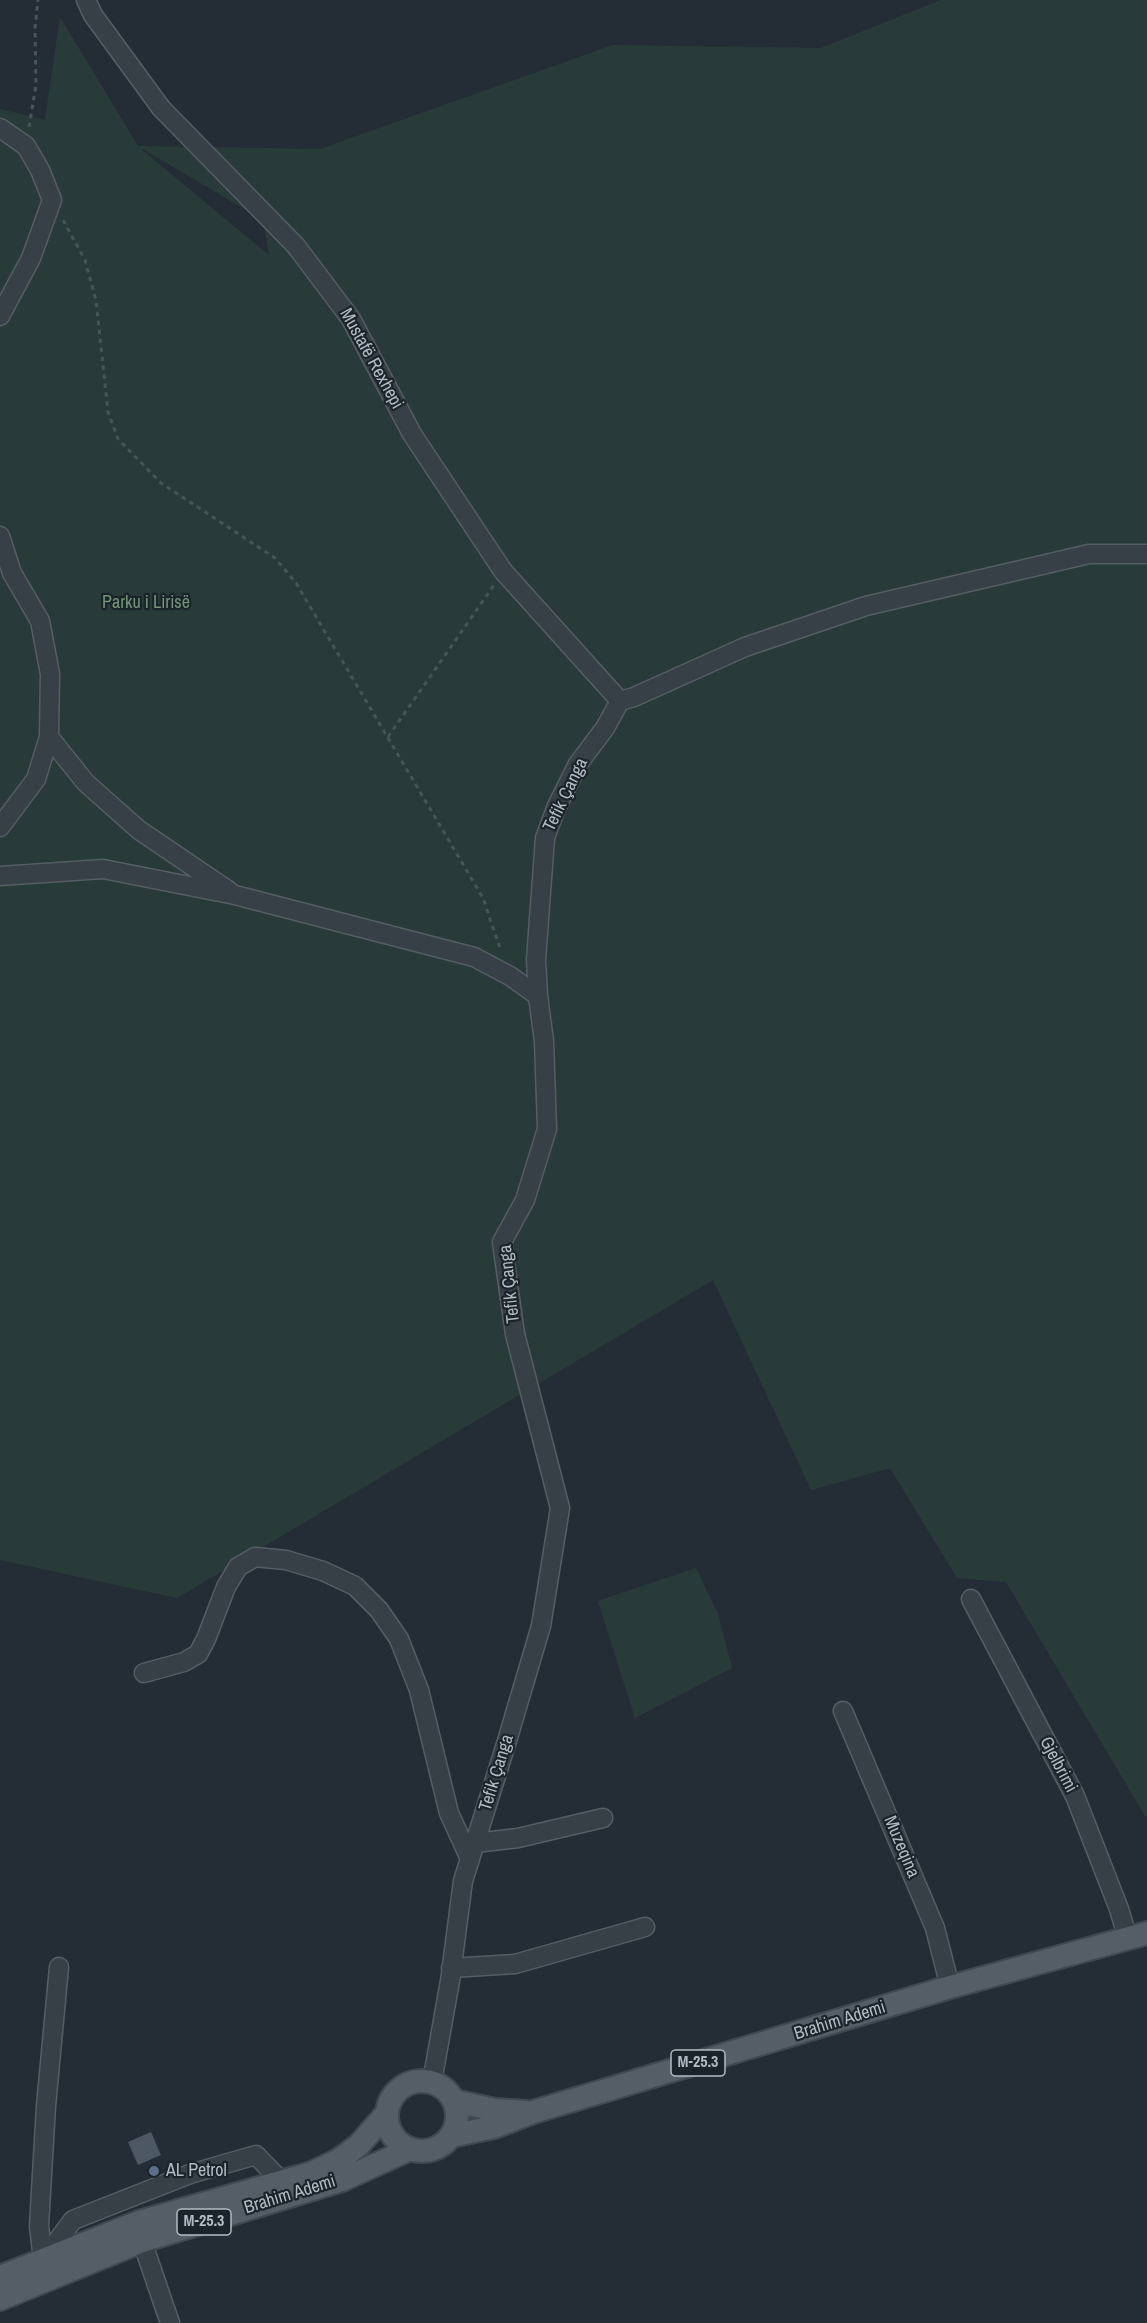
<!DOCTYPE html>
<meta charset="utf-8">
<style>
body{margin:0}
canvas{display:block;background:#242d36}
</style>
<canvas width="1147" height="2323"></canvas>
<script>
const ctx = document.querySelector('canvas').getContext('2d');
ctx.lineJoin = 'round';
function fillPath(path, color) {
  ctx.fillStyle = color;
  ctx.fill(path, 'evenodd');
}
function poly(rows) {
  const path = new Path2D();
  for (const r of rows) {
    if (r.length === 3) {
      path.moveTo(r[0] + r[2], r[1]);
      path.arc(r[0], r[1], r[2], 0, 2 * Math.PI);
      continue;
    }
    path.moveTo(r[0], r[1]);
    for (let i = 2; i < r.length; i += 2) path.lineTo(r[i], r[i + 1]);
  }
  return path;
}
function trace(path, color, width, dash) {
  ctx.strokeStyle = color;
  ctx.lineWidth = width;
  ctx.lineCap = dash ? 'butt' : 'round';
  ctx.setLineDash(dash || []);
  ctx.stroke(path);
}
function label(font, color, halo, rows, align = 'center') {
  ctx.font = font + ' "Archivo Narrow",sans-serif';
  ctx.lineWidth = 4.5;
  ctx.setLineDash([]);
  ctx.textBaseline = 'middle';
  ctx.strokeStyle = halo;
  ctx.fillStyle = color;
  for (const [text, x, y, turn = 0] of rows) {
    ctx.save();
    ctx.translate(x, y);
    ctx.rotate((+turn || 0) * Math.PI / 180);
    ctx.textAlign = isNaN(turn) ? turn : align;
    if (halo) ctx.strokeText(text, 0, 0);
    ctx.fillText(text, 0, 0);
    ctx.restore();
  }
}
fillPath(poly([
 [941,0,1147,0,1147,1816,1145,1816,1006,1582,957,1578,890,1468,811,1490,713,1280,177,1598,0,1560,0,109,45,120,60,17,138,146,320,149,613,45,821,48],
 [143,149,263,220,269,255,142,150],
 [696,1568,718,1614,732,1668,635,1718,598,1601]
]), '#283b39');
fillPath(poly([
 [151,2132,161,2155,138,2165,128,2142]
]), '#4c5862');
const minor = poly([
 [86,0,93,15,161,108,296,246,351,319,412,434,503,571,620,701],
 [0,128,26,146,40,170,52,200,31,258,0,316],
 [0,536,12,573,40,621,50,674,49,737,36,779,0,827],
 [620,701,634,697,745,647,866,606,1089,554,1147,554],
 [49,737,86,783,139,830,229,891],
 [0,876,103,869,235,895,474,957,510,976,538,996],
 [971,1599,1075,1796,1119,1909,1128,1939],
 [144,1673,184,1662,198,1654,206,1639,226,1587,238,1567,255,1557,286,1560,323,1571,355,1586,379,1610,399,1639,419,1690,449,1813,470,1859],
 [843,1711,935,1928,950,1987],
 [475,1843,518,1838,603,1818],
 [451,1968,515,1964,645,1927],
 [432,2082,450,1981,463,1881,507,1741,541,1626,560,1508,515,1334,502,1242,525,1200,547,1129,544,1041,538,996,536,960,545,838,556,808,578,764,605,728,620,701],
 [142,2241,170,2323],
 [43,2260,39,2226,46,2106,59,1967],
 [43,2260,73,2220,190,2174,256,2155,281,2181]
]);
const major = poly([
 [422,2116,35],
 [454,2101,495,2110,526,2112],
 [451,2136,494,2127,533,2112,950,1987,1147,1933],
 [0,2277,139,2222,312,2173,339,2160,359,2145,387,2113],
 [0,2299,142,2241,342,2180,410,2149]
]);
trace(minor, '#555d65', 21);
trace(major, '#404850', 26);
trace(poly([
 [29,127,36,85,35,28,38,0],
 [63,220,85,260,96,300,108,412,118,439,161,483,275,558,296,583,483,898,501,951],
 [388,737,494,585]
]), '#455657', 3, [4.5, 4.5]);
trace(minor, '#373f47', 18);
trace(major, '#555e67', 22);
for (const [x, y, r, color] of [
 [154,2171,6,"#5c6f8a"]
]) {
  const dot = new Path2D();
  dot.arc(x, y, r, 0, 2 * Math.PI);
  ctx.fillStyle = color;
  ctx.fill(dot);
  trace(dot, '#1c242b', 2);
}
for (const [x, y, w] of [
 [698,2063,54],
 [204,2222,54]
]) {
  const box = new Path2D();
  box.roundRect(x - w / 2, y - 13, w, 26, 4.5);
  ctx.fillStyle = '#1c242b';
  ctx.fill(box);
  trace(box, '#b2bac3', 1.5);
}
label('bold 16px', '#b2bac3', null, [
 ["M-25.3",698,2063],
 ["M-25.3",204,2222]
]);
label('18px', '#b2bac3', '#1c242b', [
 ["Mustafë Rexhepi",371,359,61],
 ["Tefik Çanga",566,795,-64],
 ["Tefik Çanga",510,1284,-96],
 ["Gjelbrimi",1058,1765,62],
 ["Tefik Çanga",497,1773,-73],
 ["Muzeqina",901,1847,67],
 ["Brahim Ademi",840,2021,-17],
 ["Brahim Ademi",290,2195,-17]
]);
label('18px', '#739678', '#1c242b', [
 ["Parku i Lirisë",146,603]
]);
label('18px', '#b2bac3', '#1c242b', [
 ["AL Petrol",166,2171]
], 'left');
</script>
